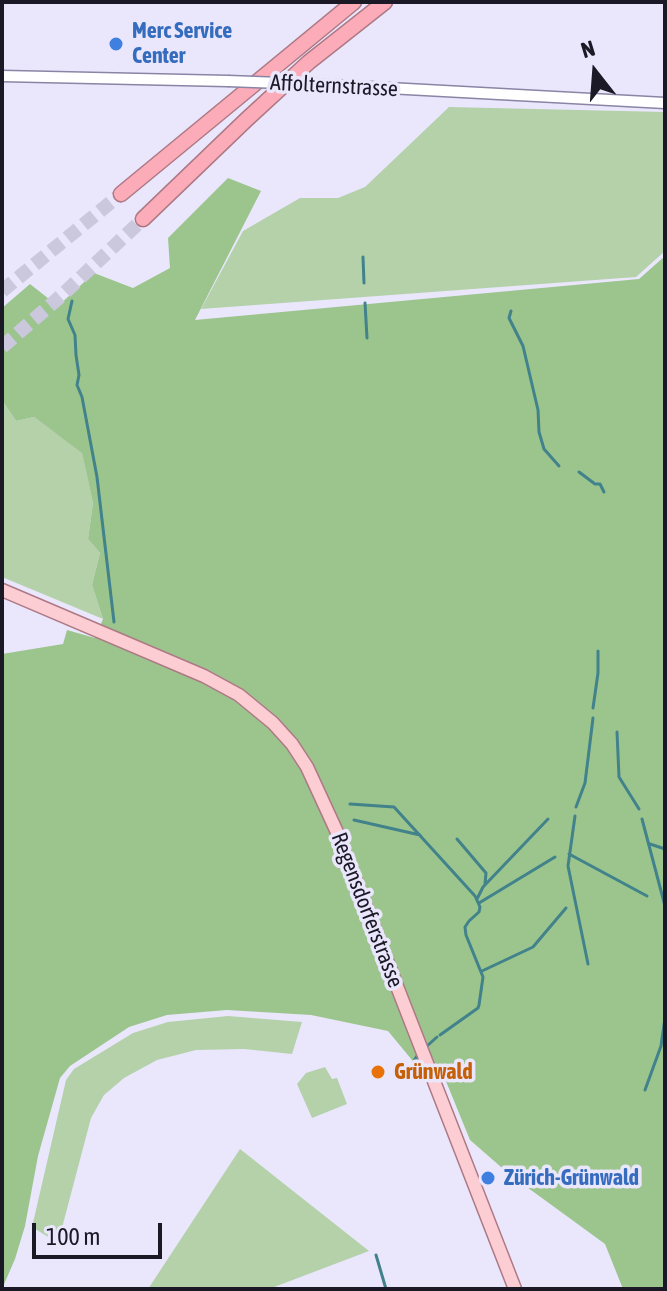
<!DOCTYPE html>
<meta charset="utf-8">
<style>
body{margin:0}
#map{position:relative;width:667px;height:1291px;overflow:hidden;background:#eae7fd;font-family:"Asap Condensed",sans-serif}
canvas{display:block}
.frame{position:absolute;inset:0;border:4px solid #1c1926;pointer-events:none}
.north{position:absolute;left:555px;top:32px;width:80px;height:80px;-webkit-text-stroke:6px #eae7fd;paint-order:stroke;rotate:343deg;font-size:22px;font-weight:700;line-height:32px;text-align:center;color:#1c1926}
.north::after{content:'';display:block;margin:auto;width:28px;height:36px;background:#1c1926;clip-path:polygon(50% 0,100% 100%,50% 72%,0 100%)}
.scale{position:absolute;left:32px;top:1223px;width:130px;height:36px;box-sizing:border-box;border:4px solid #1c1926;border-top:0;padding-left:10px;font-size:24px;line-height:28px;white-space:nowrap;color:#1c1926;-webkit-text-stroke:6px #eae7fd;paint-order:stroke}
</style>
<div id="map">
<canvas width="667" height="1291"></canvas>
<div class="frame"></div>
<div class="north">N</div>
<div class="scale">100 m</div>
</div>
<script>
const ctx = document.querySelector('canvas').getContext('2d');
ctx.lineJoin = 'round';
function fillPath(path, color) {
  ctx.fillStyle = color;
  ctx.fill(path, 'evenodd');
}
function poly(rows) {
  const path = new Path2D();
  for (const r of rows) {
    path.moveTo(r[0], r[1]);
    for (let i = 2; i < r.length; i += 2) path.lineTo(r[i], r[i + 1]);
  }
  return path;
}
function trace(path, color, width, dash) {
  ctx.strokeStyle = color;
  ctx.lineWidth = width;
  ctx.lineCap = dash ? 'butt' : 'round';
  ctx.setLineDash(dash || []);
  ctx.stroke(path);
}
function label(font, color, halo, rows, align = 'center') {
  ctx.font = font + ' "Asap Condensed",sans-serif';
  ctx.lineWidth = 7;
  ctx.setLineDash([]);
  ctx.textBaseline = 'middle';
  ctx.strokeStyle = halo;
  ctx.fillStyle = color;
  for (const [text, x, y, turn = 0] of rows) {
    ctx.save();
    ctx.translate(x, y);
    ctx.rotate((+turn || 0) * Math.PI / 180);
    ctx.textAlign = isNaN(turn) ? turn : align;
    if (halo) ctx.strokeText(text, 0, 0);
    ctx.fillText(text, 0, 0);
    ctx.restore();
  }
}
fillPath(poly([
 [449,107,665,112,665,251,636,277,201,309,243,231,300,198,338,198,365,187],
 [2,400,16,421,34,417,82,452,93,503,88,539,100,553,92,585,103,619,2,577],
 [228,1016,302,1022,292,1054,244,1049,196,1050,157,1060,124,1078,104,1095,91,1118,58,1243,32,1227,66,1080,74,1069,133,1033,168,1022],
 [325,1067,332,1079,337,1078,347,1104,312,1118,297,1084,306,1073],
 [240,1149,369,1251,269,1289,148,1289]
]), '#b4d1aa');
fillPath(poly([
 [228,178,261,191,195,320,639,279,665,256,665,1289,623,1289,605,1244,509,1174,470,1140,443,1074,421,1071,388,1031,311,1015,227,1010,167,1015,129,1027,70,1066,60,1078,38,1156,25,1226,15,1259,2,1289,2,654,63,644,67,630,95,638,103,619,92,585,100,553,88,539,93,503,82,453,34,417,16,421,2,400,2,308,30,284,58,306,94,273,133,288,170,268,168,238]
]), '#9cc58e');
trace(poly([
 [363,257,364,283],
 [72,301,68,319,75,335,76,355,79,375,77,385,82,397,97,477,114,622],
 [365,303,367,338],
 [511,311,509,318,523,346,538,410,539,432,544,449,559,466],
 [579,472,595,484,600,484,604,492],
 [593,708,598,673,598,651],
 [617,732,619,777,639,809],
 [350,804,394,807,475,896,480,907,479,912,469,921,465,927,466,935,483,977,479,1005,478,1008,440,1035],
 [576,807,585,783,593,718],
 [575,816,568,866,588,964],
 [642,819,665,906],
 [354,820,420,835],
 [457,839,486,873,485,884],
 [650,844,665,849],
 [569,854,647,896],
 [477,899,483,887,548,819],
 [479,903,555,857],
 [482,971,533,947,566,908],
 [427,1046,437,1037],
 [413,1062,417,1056],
 [407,1072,409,1069],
 [645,1090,661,1046,665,1018],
 [376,1255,386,1289]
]), '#41828b', 3);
trace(poly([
 [2,291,121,194],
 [2,347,61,296,143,219]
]), '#cbc8dd', 14, [14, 7]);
const minor = poly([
 [2,76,228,81],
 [333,85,665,103]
]);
const major = poly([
 [2,590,204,676,239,695,273,723,292,744,307,767,336,830,515,1289]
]);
const highway = poly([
 [121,194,354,2],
 [143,219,246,120,309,62,385,2]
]);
trace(minor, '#8a84a5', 13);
trace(major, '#ad7985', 15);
trace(highway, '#ad7985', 17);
trace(minor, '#fff', 10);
trace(major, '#fdcdd4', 12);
trace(highway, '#fbacb8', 14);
const minorBridge = poly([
 [228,81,333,85]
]);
trace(minorBridge, '#8a84a5', 13, []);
trace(minorBridge, '#fff', 10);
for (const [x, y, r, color] of [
 [116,44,8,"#3f7fe0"],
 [378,1072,8,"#e8710a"],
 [488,1178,8,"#3f7fe0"]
]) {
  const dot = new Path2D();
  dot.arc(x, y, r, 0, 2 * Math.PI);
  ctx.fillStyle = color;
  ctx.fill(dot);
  trace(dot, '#eae7fd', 3);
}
label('bold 22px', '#366cbe', '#eae7fd', [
 ["Merc Service",132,31],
 ["Center",132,56],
 ["Zürich-Grünwald",504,1178]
], 'left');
label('22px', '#1c1926', '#eae7fd', [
 ["Affolternstrasse",334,86,3],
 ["Regensdorferstrasse",367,910,69]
]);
label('bold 22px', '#c56008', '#eae7fd', [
 ["Grünwald",394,1072]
], 'left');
</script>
